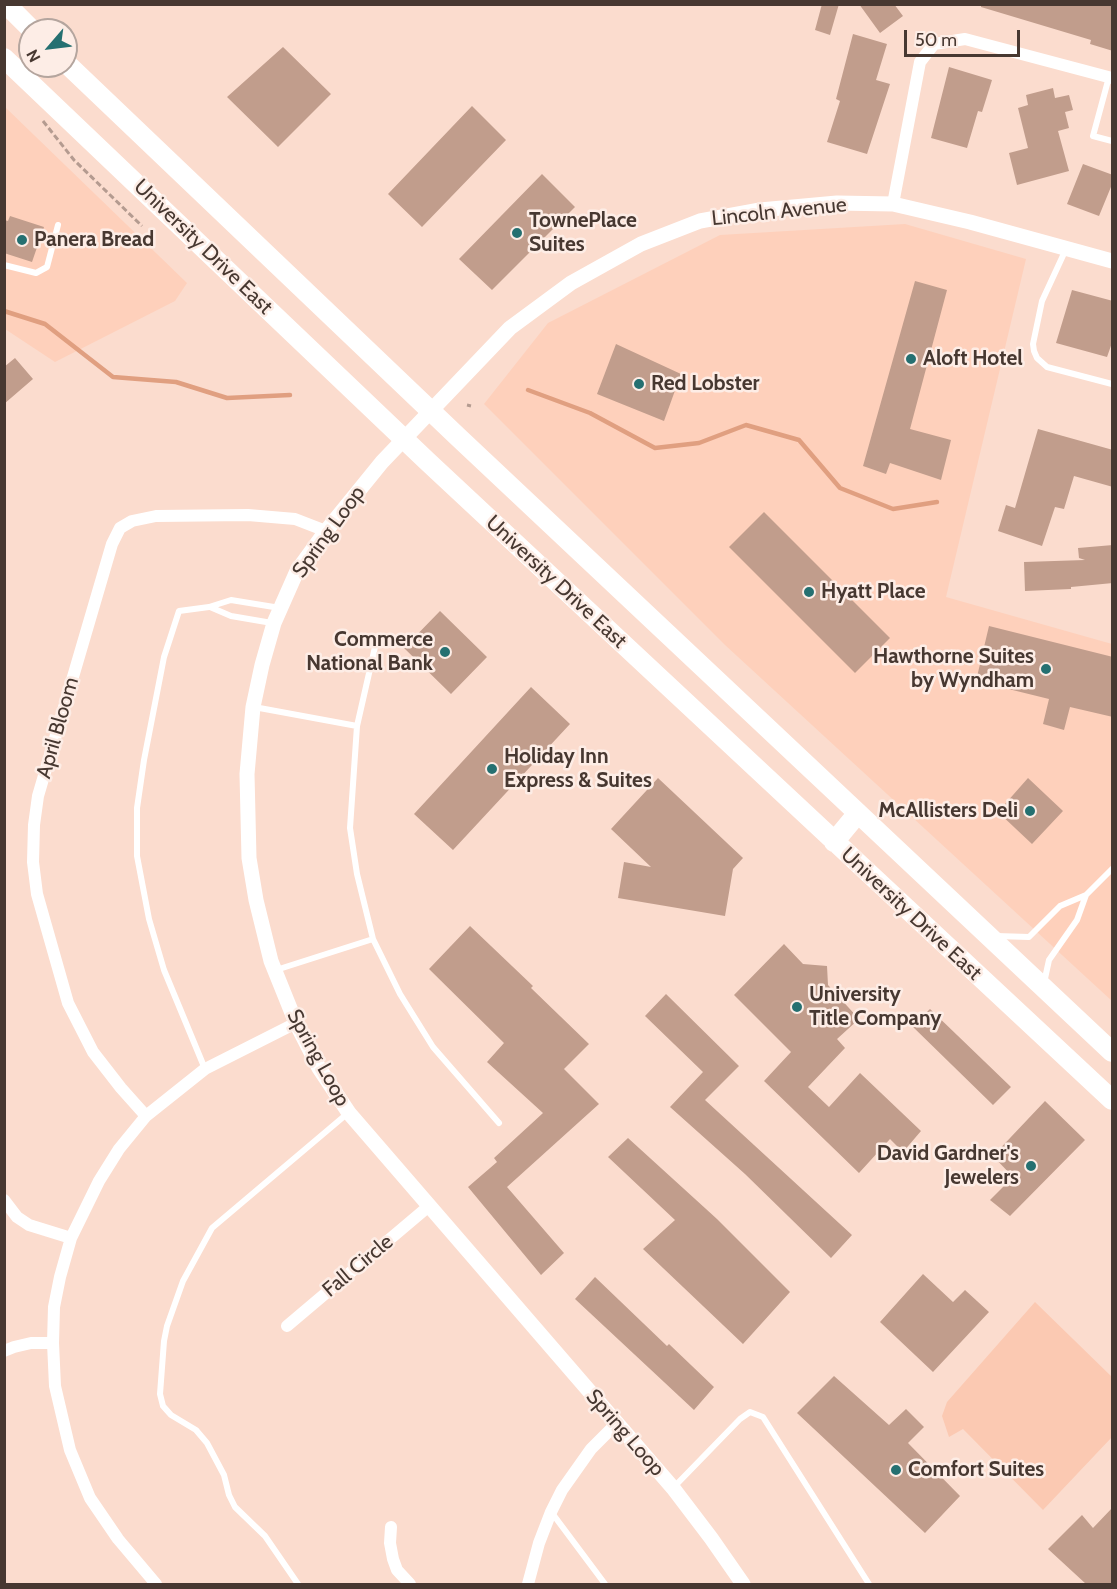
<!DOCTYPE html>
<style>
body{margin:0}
#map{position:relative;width:1117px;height:1589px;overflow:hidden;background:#fbdcce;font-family:Cabin,sans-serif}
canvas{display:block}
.frame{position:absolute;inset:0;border:6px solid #473831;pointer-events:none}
.north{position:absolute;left:18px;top:18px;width:60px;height:60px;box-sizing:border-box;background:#fdede6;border:2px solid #b4a59e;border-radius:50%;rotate:242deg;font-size:16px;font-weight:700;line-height:24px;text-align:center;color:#473831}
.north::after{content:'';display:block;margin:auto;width:21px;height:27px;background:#257071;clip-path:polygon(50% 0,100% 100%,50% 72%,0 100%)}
.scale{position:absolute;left:904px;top:30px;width:116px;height:27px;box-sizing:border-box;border:3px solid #473831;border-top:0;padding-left:8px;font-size:18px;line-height:21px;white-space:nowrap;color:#473831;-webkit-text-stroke:4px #fdede6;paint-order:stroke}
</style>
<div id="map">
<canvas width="1117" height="1589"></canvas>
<div class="frame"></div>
<div class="north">N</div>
<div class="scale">50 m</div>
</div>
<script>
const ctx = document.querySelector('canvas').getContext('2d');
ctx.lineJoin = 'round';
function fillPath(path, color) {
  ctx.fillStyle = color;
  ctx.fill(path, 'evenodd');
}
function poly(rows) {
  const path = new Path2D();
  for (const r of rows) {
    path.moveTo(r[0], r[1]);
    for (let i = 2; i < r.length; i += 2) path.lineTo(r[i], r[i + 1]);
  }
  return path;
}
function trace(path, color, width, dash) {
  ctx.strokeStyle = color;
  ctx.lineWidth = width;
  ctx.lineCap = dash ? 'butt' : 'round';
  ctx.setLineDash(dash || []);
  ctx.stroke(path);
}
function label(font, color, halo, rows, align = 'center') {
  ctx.font = font + ' Cabin,sans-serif';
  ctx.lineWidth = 5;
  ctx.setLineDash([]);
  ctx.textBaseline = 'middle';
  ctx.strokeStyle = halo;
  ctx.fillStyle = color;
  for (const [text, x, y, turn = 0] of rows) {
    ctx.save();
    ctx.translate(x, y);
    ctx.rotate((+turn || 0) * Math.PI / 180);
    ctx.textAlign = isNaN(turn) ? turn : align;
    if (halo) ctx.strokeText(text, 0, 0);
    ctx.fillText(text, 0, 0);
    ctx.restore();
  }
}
fillPath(poly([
 [4,106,187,283,175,301,55,362,5,329],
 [905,224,1026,259,946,597,1112,644,1112,1001,725,645,484,404,548,323,720,235]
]), '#fed0bb');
fillPath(poly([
 [1035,1302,1112,1377,1112,1437,1043,1510,963,1429,949,1437,942,1416,947,1402]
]), '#fbc9b2');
trace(poly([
 [4,311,45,324,113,377,176,382,227,398,290,395],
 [528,390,590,413,655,448,699,443,746,425,799,440,840,488,893,509,937,502]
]), '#e09f80', 4.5);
fillPath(poly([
 [822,4,839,4,830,35,815,30],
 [859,4,894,4,903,16,880,33],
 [981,4,1113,4,1113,51,1090,44,1091,40,981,7],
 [853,34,887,44,876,80,890,84,867,154,827,142,840,101,836,99],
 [283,47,331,94,278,147,227,97],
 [949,67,992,80,982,112,978,111,967,148,931,138],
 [1053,88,1055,98,1069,95,1073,110,1065,112,1069,128,1058,131,1069,171,1017,185,1009,153,1028,148,1018,108,1028,105,1026,95],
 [472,106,506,140,422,227,388,194],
 [1083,164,1113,175,1113,182,1099,216,1067,204],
 [542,174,575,207,492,290,459,259],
 [10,216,44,227,32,262,4,253,4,220,8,221],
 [915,281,947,290,910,429,951,440,941,480,890,463,886,474,863,466],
 [1072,290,1113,301,1113,340,1107,357,1056,343],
 [616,344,681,374,664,421,597,394],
 [15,358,33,379,4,404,4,367],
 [1038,429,1113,450,1113,487,1074,476,1064,509,1055,507,1042,546,998,531,1006,505,1015,508],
 [764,512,890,638,855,673,729,547],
 [1113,545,1113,583,1071,587,1071,589,1025,591,1024,562,1085,560,1079,558,1078,548],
 [440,611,487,657,451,694,404,648],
 [989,626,1113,657,1113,717,1070,707,1064,730,1043,724,1049,699,976,681],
 [531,687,570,724,453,850,414,814],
 [658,778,743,858,733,869,725,916,618,898,624,862,651,867,611,829],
 [1028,778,1063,811,1032,844,998,812],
 [470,926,533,986,531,988,589,1044,564,1069,599,1104,507,1187,564,1253,541,1275,468,1187,497,1162,494,1158,543,1113,487,1062,504,1043,429,969],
 [784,944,803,964,827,966,828,985,859,1019,837,1039,845,1048,808,1087,829,1107,860,1073,921,1131,903,1152,890,1139,859,1173,764,1081,791,1052,734,995],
 [666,994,739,1066,705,1100,852,1235,831,1258,745,1174,670,1107,703,1072,645,1016],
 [930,1009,1011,1087,993,1105,912,1026],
 [1045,1101,1085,1140,1010,1216,990,1200,1013,1177,993,1156],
 [628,1138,717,1219,790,1292,743,1344,643,1249,675,1220,608,1157],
 [923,1274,953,1302,965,1290,989,1312,933,1372,880,1322],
 [595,1277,667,1346,669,1344,714,1387,694,1410,575,1299],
 [834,1376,889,1425,906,1409,924,1427,908,1443,960,1496,925,1533,797,1413],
 [1113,1507,1113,1584,1086,1584,1048,1549,1082,1515,1093,1528]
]), '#c19d8c');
trace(poly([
 [43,121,74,160,142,226],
 [467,405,471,406]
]), '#b49b90', 3, [6, 3]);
trace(poly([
 [1109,77,1093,136,1112,141],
 [1066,249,1042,301,1033,344,1034,351,1037,358,1047,367,1112,384],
 [4,265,36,273,47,267,58,225],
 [210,607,231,616,272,623],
 [375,647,357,726,350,828,357,874,373,939,400,994,433,1047,499,1123],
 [254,707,357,726],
 [996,936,1029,937,1060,906,1086,895,1112,869],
 [276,970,373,939],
 [1044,983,1049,960,1077,920,1086,895],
 [205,1069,164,970,149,919,137,856,137,808,144,760,164,657,179,611,209,607,231,600,280,608],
 [673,1488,740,1419,750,1412,763,1417,869,1584],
 [552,1513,605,1584],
 [298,1584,265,1536,235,1507,229,1495,224,1475,207,1443,196,1430,171,1415,163,1406,160,1394,164,1341,167,1326,183,1281,212,1228,348,1113]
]), '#fff', 6);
trace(poly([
 [893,204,920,62,934,44,965,39,1112,78],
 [146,1116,121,1088,93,1052,68,1003,37,894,33,862,34,825,38,796,112,544,120,528,132,521,156,516,248,515,295,519,326,531],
 [4,1200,17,1217,29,1225,71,1238],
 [287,1326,429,1206],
 [4,1351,14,1347,31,1343,53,1343],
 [391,1527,390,1543,393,1559,397,1570,410,1584],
 [156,1584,118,1539,90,1498,70,1450,55,1386,53,1343,54,1307,60,1277,71,1238,99,1181,119,1149,146,1116,205,1069,296,1023],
 [528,1584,539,1543,551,1512,562,1490,591,1449,617,1423]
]), '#fff', 12);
trace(poly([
 [743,1584,711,1538,673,1488,349,1113,319,1068,296,1023,271,961,256,900,249,858,247,774,253,707,262,665,274,623,297,571,326,531,382,462,510,328,571,283,641,244,700,221,760,210,837,203,893,204,970,222,1112,261]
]), '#fff', 15);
trace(poly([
 [6,4,32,30],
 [4,58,427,461,1112,1100],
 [66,63,457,436,1112,1052],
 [834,842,858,813]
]), '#fff', 20);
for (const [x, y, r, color] of [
 [517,233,6,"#257071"],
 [22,240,6,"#257071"],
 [911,359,6,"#257071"],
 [639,384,6,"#257071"],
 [809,592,6,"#257071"],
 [445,652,6,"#257071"],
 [1046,669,6,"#257071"],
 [492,769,6,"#257071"],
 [1030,811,6,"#257071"],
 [797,1007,6,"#257071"],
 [1031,1166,6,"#257071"],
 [896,1470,6,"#257071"]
]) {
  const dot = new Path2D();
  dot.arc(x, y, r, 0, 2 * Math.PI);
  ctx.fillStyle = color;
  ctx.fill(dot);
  trace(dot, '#fdede6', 2);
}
label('21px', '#473831', '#fdede6', [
 ["Lincoln Avenue",779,212,-6],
 ["University Drive East",203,247,44],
 ["Spring Loop",329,532,-54],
 ["University Drive East",556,582,43],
 ["April Bloom",58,728,-74],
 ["University Drive East",911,914,43],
 ["Spring Loop",318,1058,61],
 ["Fall Circle",358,1266,-40],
 ["Spring Loop",625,1433,49]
]);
label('bold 21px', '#473831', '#fdede6', [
 ["TownePlace",529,221],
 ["Suites",529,245],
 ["Panera Bread",34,240],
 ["Aloft Hotel",923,359],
 ["Red Lobster",651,384],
 ["Hyatt Place",821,592],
 ["Commerce",433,640,"right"],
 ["National Bank",433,664,"right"],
 ["Hawthorne Suites",1034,657,"right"],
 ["by Wyndham",1034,681,"right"],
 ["Holiday Inn",504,757],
 ["Express & Suites",504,781],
 ["McAllisters Deli",1018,811,"right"],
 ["University",809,995],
 ["Title Company",809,1019],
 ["David Gardner's",1019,1154,"right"],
 ["Jewelers",1019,1178,"right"],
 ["Comfort Suites",908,1470]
], 'left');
</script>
